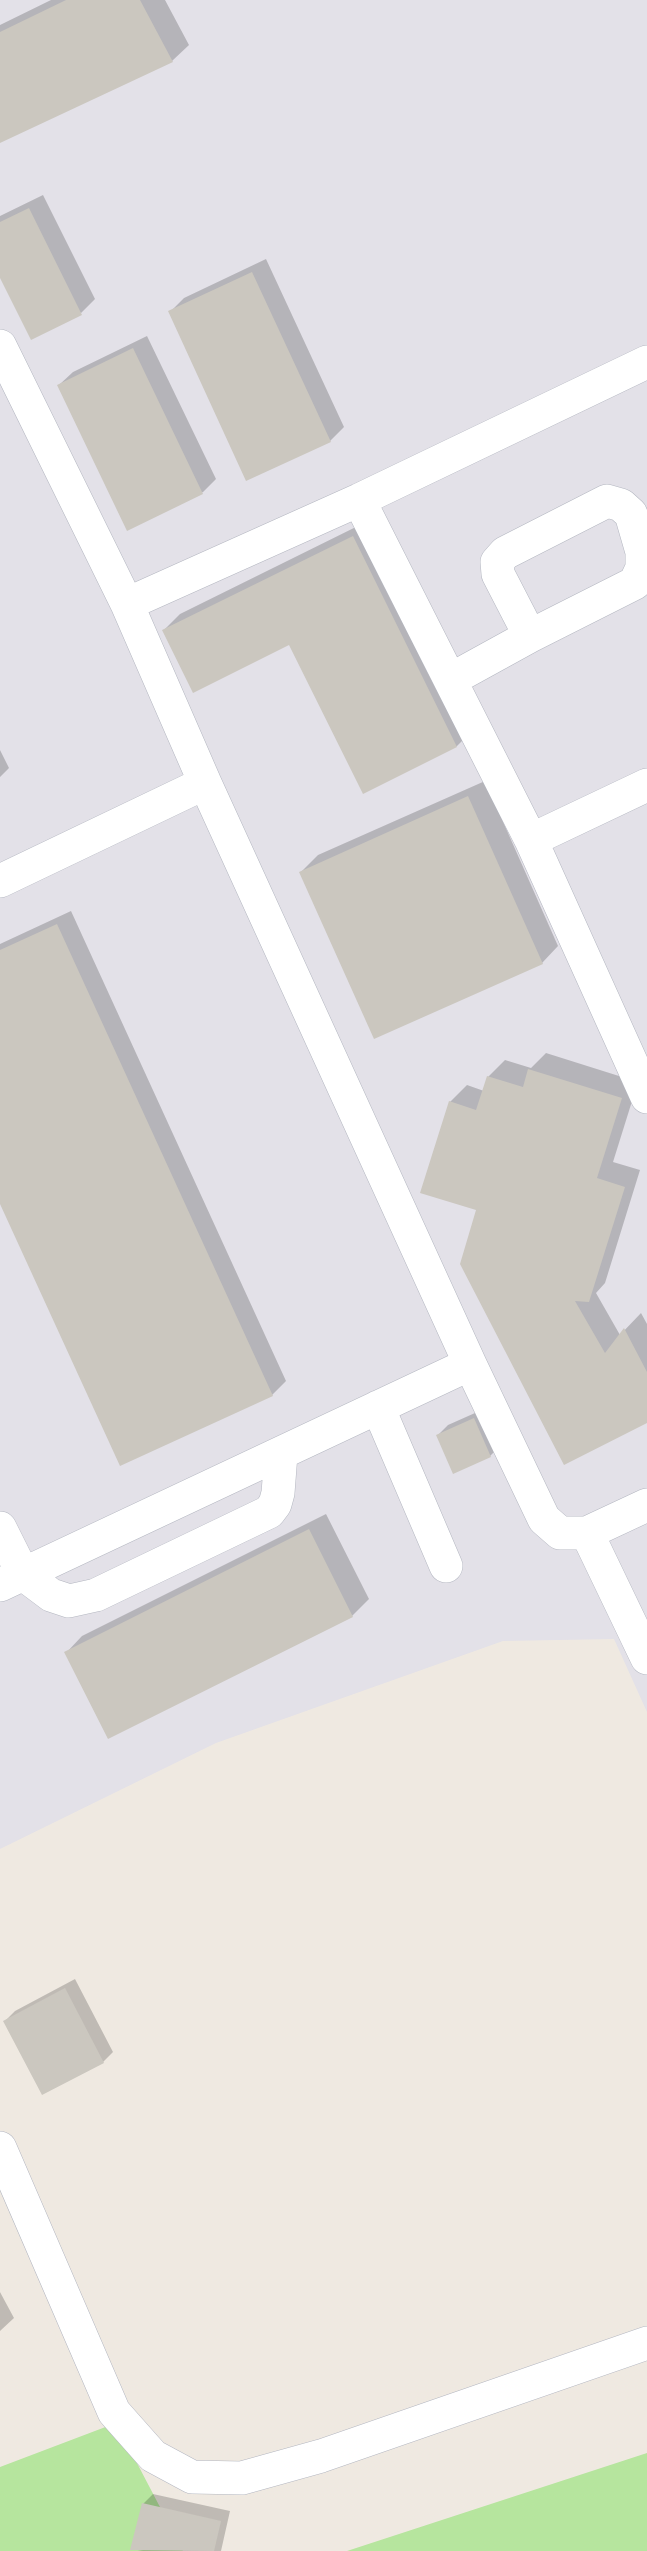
<!DOCTYPE html>
<style>
body{margin:0}
canvas{display:block;background:#efe9e1}
</style>
<canvas width="647" height="2551"></canvas>
<script>
const ctx = document.querySelector('canvas').getContext('2d');
ctx.lineJoin = 'round';
function fillPath(path, color) {
  ctx.fillStyle = color;
  ctx.fill(path, 'evenodd');
}
function poly(rows) {
  const path = new Path2D();
  for (const r of rows) {
    path.moveTo(r[0], r[1]);
    for (let i = 2; i < r.length; i += 2) path.lineTo(r[i], r[i + 1]);
  }
  return path;
}
function trace(path, color, width, dash) {
  ctx.strokeStyle = color;
  ctx.lineWidth = width;
  ctx.lineCap = dash ? 'butt' : 'round';
  ctx.setLineDash(dash || []);
  ctx.stroke(path);
}
fillPath(poly([
 [0,0,647,0,647,1712,614,1639,503,1641,216,1743,0,1849]
]), '#e3e1e8');
fillPath(poly([
 [116,2423,183,2551,0,2551,0,2467],
 [647,2453,647,2551,347,2551]
]), '#b6e59e');
fillPath(poly([
 [51,0,165,0,189,45,172,61,0,141,0,25],
 [43,195,95,299,81,313,0,275,0,216],
 [266,259,344,427,330,441,170,312,184,298],
 [147,336,216,479,203,492,127,529,59,385,73,372],
 [370,520,473,730,457,746,364,792,290,643,164,630,180,614],
 [0,750,9,768,0,777],
 [485,781,558,946,542,963,301,872,318,855],
 [71,911,286,1381,272,1395,0,1201,0,944],
 [546,1053,638,1082,613,1162,640,1170,605,1283,596,1293,620,1335,641,1313,647,1324,647,1421,478,1209,450,1102,467,1085,484,1091,488,1077,505,1060,531,1068],
 [484,1409,500,1446,490,1456,438,1435,448,1425],
 [326,1514,369,1599,352,1616,66,1653,82,1636],
 [75,1979,113,2052,103,2062,5,2021,15,2011],
 [0,2292,14,2318,0,2331],
 [153,2494,230,2511,221,2551,143,2551,132,2549,143,2504]
]), '#0003');
fillPath(poly([
 [66,0,140,0,173,62,0,143,0,32],
 [29,208,82,315,31,340,0,278,0,222],
 [252,272,331,442,246,481,168,311],
 [133,348,203,494,127,531,57,385],
 [353,536,457,747,363,794,289,645,193,693,162,630],
 [468,796,543,964,374,1039,299,872],
 [57,924,273,1396,120,1466,0,1204,0,950],
 [528,1069,622,1098,597,1178,625,1187,589,1302,575,1301,605,1353,624,1328,647,1372,647,1423,564,1465,460,1264,476,1210,420,1193,449,1101,476,1110,487,1076,523,1087],
 [474,1418,491,1457,453,1474,436,1435],
 [309,1529,353,1617,108,1739,64,1652],
 [65,1988,104,2063,42,2095,3,2021],
 [142,2503,221,2521,214,2551,130,2550]
]), '#cbc7bf');
const minor = poly([
 [0,346,127,604,205,783],
 [359,500,531,840,647,1097],
 [127,604,359,500,647,362],
 [450,680,530,636,498,574,497,562,505,553,607,501,621,505,631,514,642,552,642,568,635,583,530,636],
 [531,840,647,785],
 [0,881,205,783,470,1364],
 [378,1407,446,1566],
 [0,1528,23,1574,51,1595,69,1601,96,1595,269,1512,275,1504,278,1493,281,1454],
 [587,1533,647,1658],
 [0,1585,470,1364,544,1519,560,1533,587,1533,647,1505],
 [0,2148,114,2412,153,2456,192,2477,242,2478,321,2456,647,2343]
]);
trace(minor, '#b4b7c1', 34);
trace(minor, '#fff', 33);
</script>
